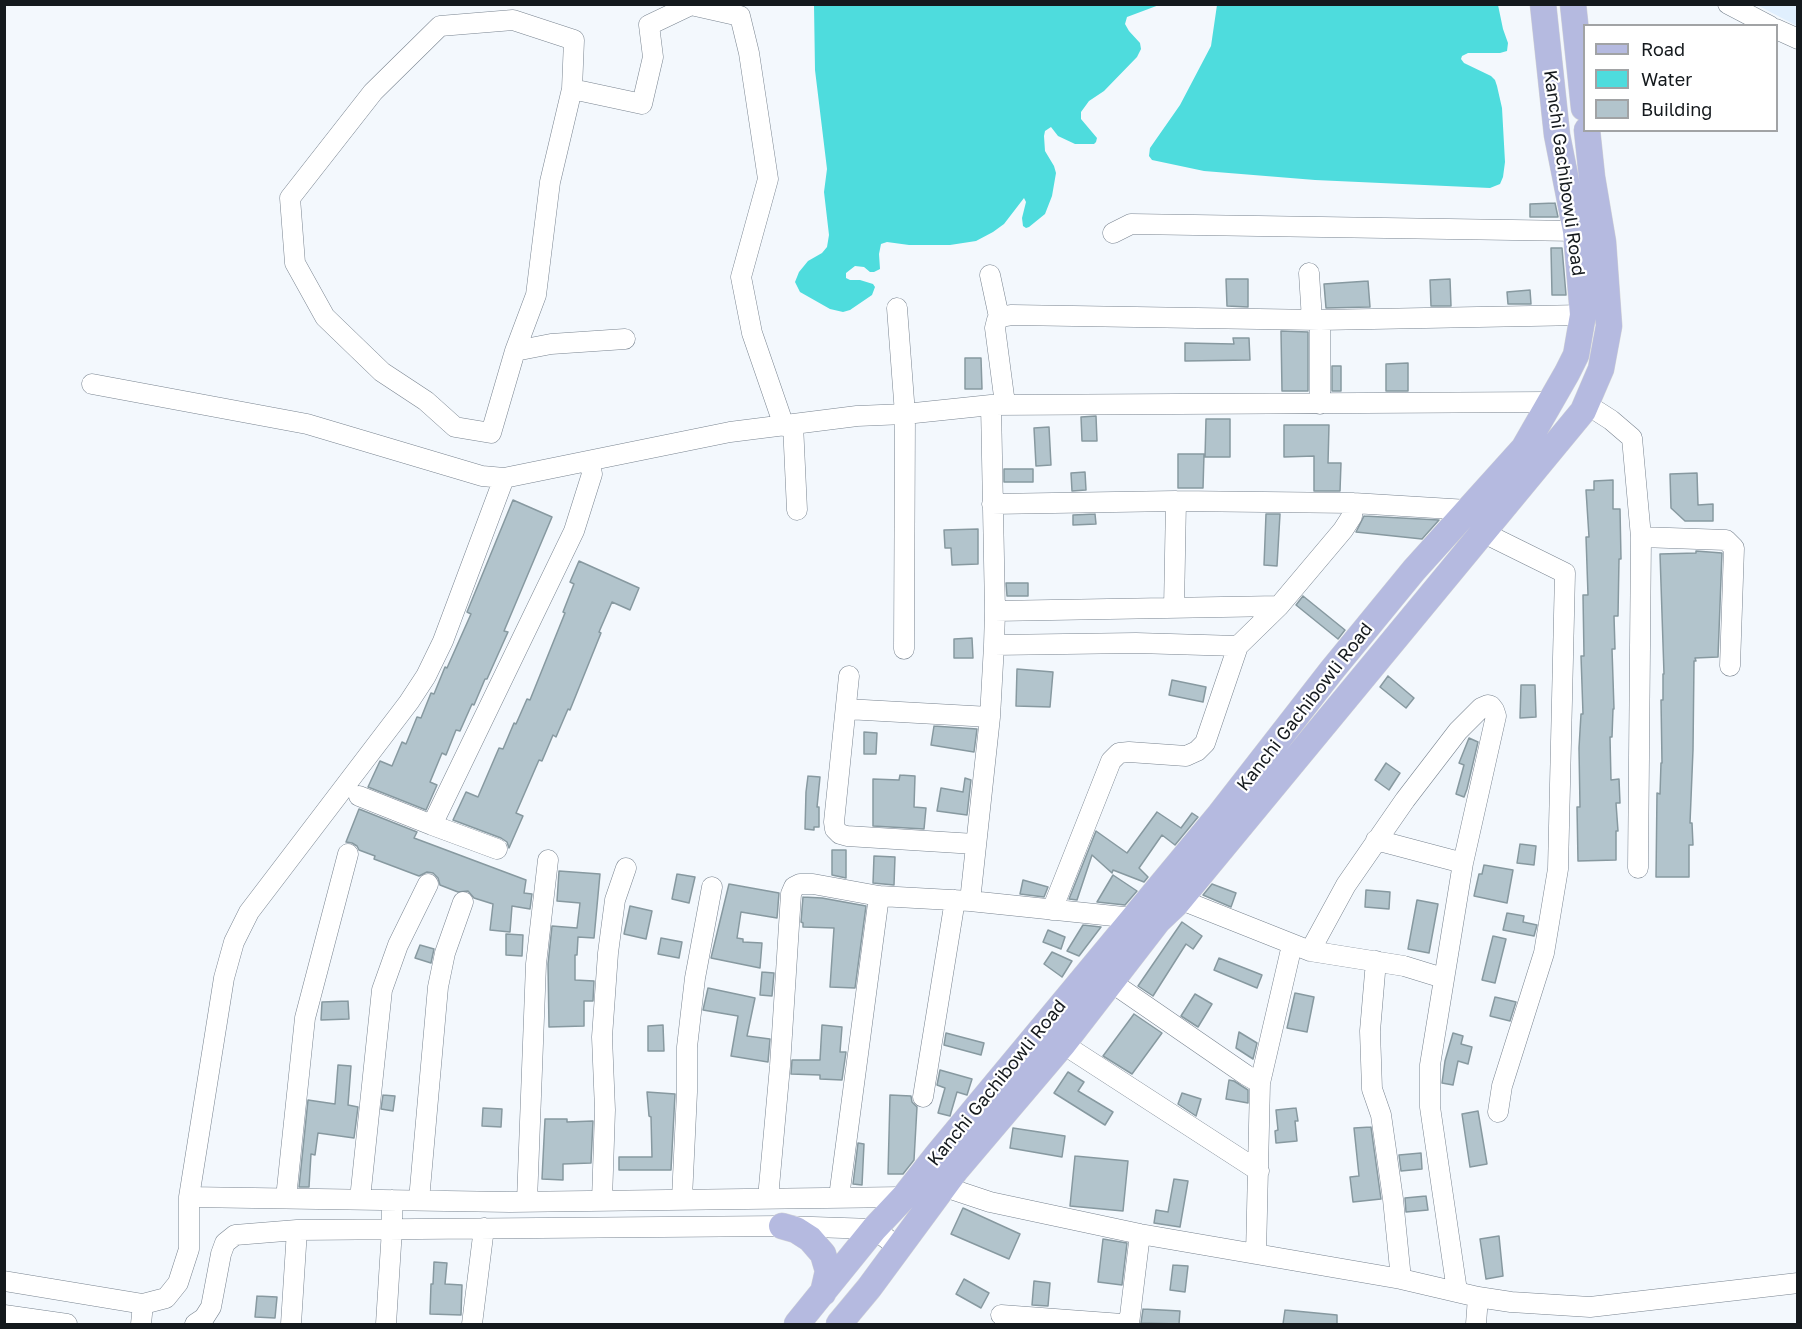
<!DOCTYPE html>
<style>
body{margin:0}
#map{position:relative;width:1802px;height:1329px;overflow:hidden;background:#f3f8fd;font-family:"Golos Text",sans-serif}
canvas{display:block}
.frame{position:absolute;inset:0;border:6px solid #14191d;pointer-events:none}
.legend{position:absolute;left:1583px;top:24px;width:195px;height:108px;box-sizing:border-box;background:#fff;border:2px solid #a1a3a5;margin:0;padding:8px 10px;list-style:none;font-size:18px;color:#14191d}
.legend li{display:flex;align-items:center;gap:12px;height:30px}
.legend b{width:30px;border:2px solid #a1a3a5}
</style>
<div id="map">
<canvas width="1802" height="1329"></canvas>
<div class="frame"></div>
<ul class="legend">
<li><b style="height:8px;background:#b5bae0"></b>Road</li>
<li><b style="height:16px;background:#4edcdd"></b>Water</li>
<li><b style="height:16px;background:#b2c4cc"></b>Building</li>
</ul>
</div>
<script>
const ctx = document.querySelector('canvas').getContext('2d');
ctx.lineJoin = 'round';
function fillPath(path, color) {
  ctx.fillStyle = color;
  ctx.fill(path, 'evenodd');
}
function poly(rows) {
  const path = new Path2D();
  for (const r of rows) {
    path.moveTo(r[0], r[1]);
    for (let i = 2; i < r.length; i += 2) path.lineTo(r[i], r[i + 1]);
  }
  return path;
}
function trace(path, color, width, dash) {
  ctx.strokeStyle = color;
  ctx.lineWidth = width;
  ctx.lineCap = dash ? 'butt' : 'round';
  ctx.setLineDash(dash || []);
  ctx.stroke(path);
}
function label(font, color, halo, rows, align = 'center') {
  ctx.font = font + ' "Golos Text",sans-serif';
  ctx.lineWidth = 4.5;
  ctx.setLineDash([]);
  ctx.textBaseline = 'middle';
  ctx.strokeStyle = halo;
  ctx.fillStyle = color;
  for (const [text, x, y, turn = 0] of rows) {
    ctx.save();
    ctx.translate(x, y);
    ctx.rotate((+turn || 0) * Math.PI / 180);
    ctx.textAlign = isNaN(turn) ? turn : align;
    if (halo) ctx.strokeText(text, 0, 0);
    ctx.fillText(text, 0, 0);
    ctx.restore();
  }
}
fillPath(poly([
 [1757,5,1797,5,1797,26]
]), '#e0effe');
fillPath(poly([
 [814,5,814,4,1159,5,1127,17,1125,24,1129,31,1140,43,1141,49,1137,57,1104,91,1089,101,1081,112,1081,119,1097,138,1096,142,1094,144,1075,144,1058,136,1051,127,1045,131,1044,136,1045,151,1054,166,1056,173,1052,196,1045,214,1029,227,1026,228,1023,226,1022,218,1026,202,1024,198,1004,224,993,232,976,241,950,245,909,245,887,242,881,244,879,254,880,269,874,272,870,272,864,267,855,266,846,273,846,278,850,280,860,280,873,284,875,287,872,295,850,310,843,312,830,309,800,292,795,282,799,272,808,261,822,253,827,247,829,235,824,192,827,169,815,70],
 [1217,5,1498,5,1503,29,1508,43,1507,51,1500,53,1468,53,1462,56,1461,59,1464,63,1491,76,1495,80,1497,86,1502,108,1505,162,1503,177,1500,184,1490,188,1315,180,1204,171,1152,160,1149,156,1150,148,1180,105,1211,46]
]), '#4edcdd');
const building = poly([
 [1555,203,1558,217,1530,217,1530,204,1555,203],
 [1551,248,1562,248,1566,295,1552,295,1551,248],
 [1226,279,1248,279,1248,307,1227,306,1226,279],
 [1450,279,1451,306,1431,306,1430,280,1450,279],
 [1368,281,1370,307,1326,308,1324,284,1368,281],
 [1530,290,1531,304,1508,304,1507,292,1530,290],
 [1281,331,1308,332,1308,391,1282,391,1281,331],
 [1233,338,1249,338,1250,360,1185,361,1185,343,1234,344,1233,338],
 [965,358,981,358,982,389,965,389,965,358],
 [1408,363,1408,391,1386,391,1386,364,1408,363],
 [1332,366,1341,366,1341,391,1332,391,1332,366],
 [1096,416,1097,441,1082,441,1081,417,1096,416],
 [1206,419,1230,419,1230,457,1205,457,1206,419],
 [1284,425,1329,425,1328,463,1341,463,1340,491,1314,491,1314,456,1284,457,1284,425],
 [1049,427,1051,465,1036,466,1034,428,1049,427],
 [1178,454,1204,454,1203,488,1178,488,1178,454],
 [1004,469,1033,469,1033,482,1004,482,1004,469],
 [1085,472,1086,490,1072,491,1071,473,1085,472],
 [1697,473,1698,505,1713,504,1713,521,1685,521,1671,508,1670,474,1697,473],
 [1613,480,1613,509,1620,509,1621,559,1619,559,1618,616,1614,616,1615,649,1612,649,1614,709,1613,709,1612,737,1610,737,1611,780,1619,779,1620,803,1616,803,1618,831,1616,831,1616,860,1578,861,1577,807,1580,807,1579,748,1581,714,1583,714,1581,656,1584,656,1583,595,1588,595,1586,537,1589,537,1586,490,1594,490,1594,481,1613,480],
 [513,500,552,517,504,631,508,632,487,679,485,679,474,705,472,704,460,731,456,730,446,755,442,753,430,782,437,785,426,810,368,787,380,761,392,766,402,742,406,744,417,717,421,718,431,693,434,694,445,667,447,668,471,614,467,612,513,500],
 [1095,514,1096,524,1073,525,1073,515,1095,514],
 [1266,514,1280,514,1277,566,1264,565,1266,514],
 [1364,516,1439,520,1422,539,1356,532,1364,516],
 [978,529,978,564,952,565,951,548,945,548,944,530,978,529],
 [1696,551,1722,553,1718,657,1695,658,1696,661,1694,661,1693,750,1690,823,1692,823,1693,845,1689,845,1689,877,1656,877,1657,793,1660,794,1661,763,1662,763,1661,700,1663,700,1663,674,1664,674,1660,554,1696,553,1696,551],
 [579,561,639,588,630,610,612,602,599,632,601,633,570,710,568,709,556,737,553,735,542,761,539,760,516,813,523,816,509,848,507,842,501,838,453,820,466,792,478,797,499,748,503,749,514,723,516,724,527,699,530,700,565,613,563,612,574,584,570,582,579,561],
 [1006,583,1028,583,1028,596,1007,596,1006,583],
 [1303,596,1345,630,1338,639,1296,605,1303,596],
 [972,638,973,658,954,658,954,639,972,638],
 [1017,669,1053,672,1050,707,1016,706,1017,669],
 [1388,676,1414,698,1406,708,1380,687,1388,676],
 [1172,680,1206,687,1203,702,1169,695,1172,680],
 [1521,685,1535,685,1536,717,1520,718,1521,685],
 [934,726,977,729,974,752,931,745,934,726],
 [864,732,877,733,876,754,864,754,864,732],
 [1469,738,1478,742,1467,789,1464,797,1456,794,1464,765,1459,763,1469,738],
 [1386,763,1400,773,1389,790,1375,780,1386,763],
 [900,775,915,776,914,807,926,808,924,829,873,826,873,779,899,780,900,775],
 [808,776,820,777,817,807,819,807,819,827,814,827,814,830,805,829,806,792,808,776],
 [965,778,971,780,967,815,937,811,941,788,963,792,965,778],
 [359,809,417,832,414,838,526,880,524,893,532,894,530,909,512,906,510,932,490,930,493,904,474,898,468,891,458,892,440,885,438,878,433,873,427,872,419,876,374,859,375,856,359,850,357,846,352,843,346,842,359,809],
 [1157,812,1181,828,1192,813,1198,817,1175,845,1162,835,1139,868,1148,877,1144,882,1113,870,1112,873,1092,855,1077,900,1069,899,1096,831,1127,853,1157,812],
 [1520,844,1536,846,1534,865,1517,863,1520,844],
 [832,850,846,850,846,878,832,875,832,850],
 [874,856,895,857,894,885,873,883,874,856],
 [1484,865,1513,870,1507,903,1474,896,1479,874,1482,874,1484,865],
 [559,871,600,874,594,938,578,937,577,955,575,955,575,980,594,981,593,1001,584,1001,584,1026,549,1027,548,964,552,926,577,928,580,903,557,901,559,871],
 [677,874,695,877,689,903,672,899,677,874],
 [1113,875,1137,891,1125,905,1097,902,1113,875],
 [1023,880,1048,887,1044,897,1020,894,1023,880],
 [729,884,779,893,777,918,741,912,737,938,743,939,743,942,762,943,760,968,711,958,729,884],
 [1212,884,1236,893,1231,907,1203,895,1212,884],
 [1366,890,1390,892,1389,909,1365,907,1366,890],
 [803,897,822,898,866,906,855,988,830,987,834,928,803,927,803,923,801,922,803,897],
 [1417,900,1438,904,1429,953,1408,949,1417,900],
 [630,906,652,911,646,939,624,934,630,906],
 [1507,913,1524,916,1523,922,1537,925,1534,936,1503,930,1507,913],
 [1182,922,1202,936,1193,949,1186,944,1153,996,1138,986,1182,922],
 [1083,925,1101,927,1079,956,1067,951,1083,925],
 [1048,930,1065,937,1061,949,1043,942,1048,930],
 [506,934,523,935,522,956,506,955,506,934],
 [1493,936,1506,939,1495,983,1482,980,1493,936],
 [661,938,682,942,679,958,658,954,661,938],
 [420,945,434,949,431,963,415,958,420,945],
 [1052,952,1072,961,1062,977,1044,964,1052,952],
 [1219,958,1262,975,1257,988,1214,970,1219,958],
 [762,972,774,973,772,996,760,995,762,972],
 [708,988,755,998,747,1036,770,1039,768,1062,731,1056,738,1016,703,1010,708,988],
 [1295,993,1314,997,1307,1032,1287,1028,1295,993],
 [1195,994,1212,1004,1198,1027,1181,1016,1195,994],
 [1495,997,1516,1002,1510,1021,1490,1016,1495,997],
 [348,1001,349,1019,321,1020,322,1002,348,1001],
 [1134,1014,1162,1033,1132,1074,1103,1056,1134,1014],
 [663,1025,664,1051,648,1051,648,1026,663,1025],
 [822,1025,842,1027,840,1052,846,1052,842,1080,820,1079,820,1075,791,1074,792,1060,820,1060,822,1025],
 [1239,1032,1257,1043,1253,1059,1236,1048,1239,1032],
 [946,1033,984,1043,981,1055,944,1045,946,1033],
 [1453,1033,1463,1036,1461,1044,1472,1047,1468,1064,1458,1061,1453,1085,1442,1083,1445,1061,1453,1033],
 [338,1065,351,1066,348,1105,358,1107,354,1138,318,1133,315,1155,311,1154,309,1187,299,1187,308,1100,335,1104,338,1065],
 [940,1070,972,1079,967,1095,957,1092,950,1116,938,1113,945,1088,937,1085,940,1070],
 [1068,1072,1084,1082,1078,1091,1113,1112,1105,1125,1054,1093,1068,1072],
 [1229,1080,1234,1081,1248,1090,1248,1103,1226,1099,1229,1080],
 [647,1092,675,1094,671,1170,619,1170,619,1157,652,1157,651,1117,649,1116,647,1092],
 [1182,1093,1201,1099,1196,1116,1178,1104,1182,1093],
 [383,1095,395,1096,393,1111,381,1109,383,1095],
 [890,1095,911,1096,912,1102,917,1107,914,1160,903,1174,888,1174,890,1095],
 [483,1108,502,1109,501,1127,482,1126,483,1108],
 [1296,1108,1298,1121,1295,1121,1297,1141,1276,1143,1275,1131,1278,1130,1276,1110,1296,1108],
 [1478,1111,1487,1164,1470,1167,1462,1114,1478,1111],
 [545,1119,567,1119,567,1122,593,1121,591,1163,563,1164,563,1180,542,1179,545,1119],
 [1371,1127,1381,1199,1353,1202,1350,1177,1359,1176,1354,1128,1371,1127],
 [1013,1128,1065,1136,1062,1157,1010,1148,1013,1128],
 [858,1143,864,1144,862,1185,853,1184,858,1143],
 [1421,1153,1422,1169,1401,1171,1399,1155,1421,1153],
 [1075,1156,1128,1161,1123,1211,1070,1206,1075,1156],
 [1174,1179,1188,1181,1180,1227,1154,1223,1156,1210,1168,1212,1174,1179],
 [1426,1196,1428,1210,1406,1212,1405,1198,1426,1196],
 [963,1208,1020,1234,1009,1259,951,1234,963,1208],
 [1499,1236,1503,1276,1486,1279,1480,1239,1499,1236],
 [1103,1239,1127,1243,1122,1285,1098,1282,1103,1239],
 [434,1262,447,1263,445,1284,462,1285,461,1315,430,1314,431,1284,433,1284,434,1262],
 [1173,1265,1188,1266,1185,1292,1170,1290,1173,1265],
 [964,1279,989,1293,981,1308,956,1294,964,1279],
 [1034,1281,1050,1283,1048,1306,1032,1305,1034,1281],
 [257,1296,277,1297,275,1318,255,1317,257,1296],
 [1143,1309,1180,1311,1179,1324,1141,1323,1143,1309],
 [1285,1310,1337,1315,1337,1324,1283,1324,1285,1310]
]);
fillPath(building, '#b2c4cc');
trace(building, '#8799a0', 1.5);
const minor = poly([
 [1728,4,1770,26],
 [1776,29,1798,39],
 [572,89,550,182,536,295,515,351,491,433,455,427,426,401,382,372,325,317,295,263,290,198,373,92,440,26,513,20,574,40,572,89,642,104,653,57,649,25,691,5,740,16,749,53,768,179,741,277,752,333,784,426],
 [1113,233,1131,224,1576,231],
 [1309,273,1312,320],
 [990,275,999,317,997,320,995,328,1005,404],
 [897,308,905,414,904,649],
 [999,317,1012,315,1320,320,1583,315],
 [515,351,551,344,625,339],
 [92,384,307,424,482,476,504,478],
 [1320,404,1320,320],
 [1586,404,1611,420,1632,438,1641,537,1638,868],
 [793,424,797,510],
 [992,504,1176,501,1353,503,1468,510],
 [1482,532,1565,573,1558,869,1544,953,1502,1086,1498,1112],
 [1641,537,1726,540,1734,548,1730,666],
 [1174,608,1176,501],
 [995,611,1279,606],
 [994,645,1136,643,1238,646],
 [849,676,834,822,835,829,840,834,847,836,975,844],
 [846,709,990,717],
 [359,796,432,825,574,531,592,474,589,461],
 [432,825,497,849],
 [1376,840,1463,863],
 [1179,899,1310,951,1404,966,1443,978],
 [970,901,990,717,994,645,995,611,991,405],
 [1052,910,1111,761,1119,753,1129,752,1186,756,1197,751,1205,743,1238,646,1279,606,1343,530,1352,516,1353,503],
 [1310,951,1346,885,1405,800,1458,731,1481,708,1488,705,1491,706,1494,710,1496,716,1463,863,1430,1065,1430,1107,1457,1291],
 [1376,961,1370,1031,1372,1089,1381,1115,1393,1199,1401,1279],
 [1111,982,1246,1075,1260,1083,1256,1254],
 [1063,1044,1259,1171],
 [1260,1083,1292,945],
 [923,1097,955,900],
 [945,1187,990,1202,1140,1234,1401,1279,1478,1297,1511,1302,1590,1307,1798,1283],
 [189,1197,510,1202,904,1197],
 [839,1197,879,896],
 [286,1198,305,1018,348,854],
 [682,1198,687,1092,687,1047,695,978,712,887],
 [768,1198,780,1066,791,894,794,887,800,884,813,884,879,896,970,901,1133,918],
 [360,1199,382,990,398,945,428,884],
 [419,1200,438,987,445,953,463,902],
 [602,1200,605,1110,602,1037,608,953,615,900,626,868],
 [527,1201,536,964,548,860],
 [4,1281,143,1304,166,1298,178,1283,189,1249,189,1197,224,978,234,942,249,912,409,702,426,676,443,641,504,478,730,432,857,416,905,414,991,405,1549,402],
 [4,1315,67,1324],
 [1001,1315,1122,1324],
 [141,1324,143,1304],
 [195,1324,204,1318,211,1307,221,1254,225,1243,235,1235,297,1230,782,1226,874,1229,898,1247],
 [291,1324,297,1230],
 [386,1324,392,1229,392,1200],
 [472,1324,484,1228],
 [1129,1324,1140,1234],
 [1476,1324,1478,1297]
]);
const major = poly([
 [1573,4,1584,108],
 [782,1226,796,1230,810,1239,823,1254,828,1271,823,1293],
 [797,1324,874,1229,904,1197,937,1155,1220,814,1332,670,1414,570,1524,448,1567,373,1576,355,1583,315,1576,231,1557,135,1543,4],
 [839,1324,869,1288,956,1170,1063,1044,1158,921,1176,904,1583,411,1601,369,1609,326,1603,242,1592,177,1587,130]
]);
trace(minor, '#798490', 21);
trace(major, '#d5d6d6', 27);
trace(minor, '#fff', 20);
trace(major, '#b5bae0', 26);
label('18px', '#14191d', '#fff', [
 ["Kanchi Gachibowli Road",1564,173,82],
 ["Kanchi Gachibowli Road",1305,707,-52],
 ["Kanchi Gachibowli Road",997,1083,-51]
]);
</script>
